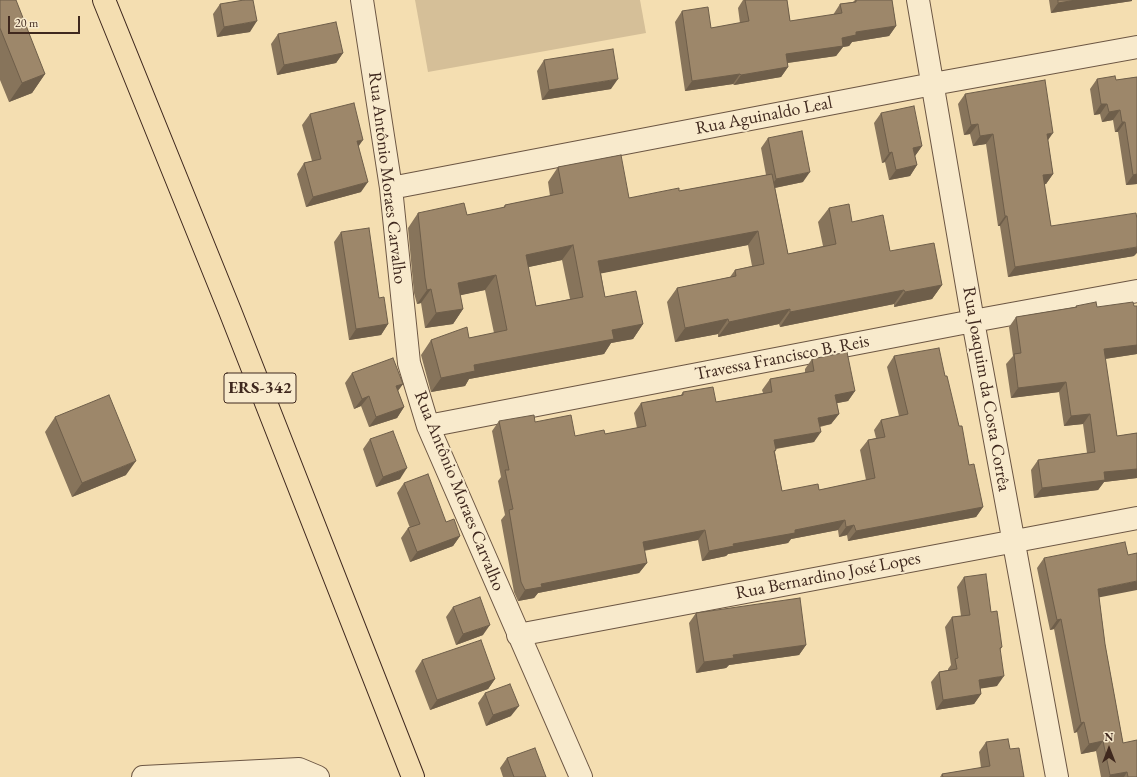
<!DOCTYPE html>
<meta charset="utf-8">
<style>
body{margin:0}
#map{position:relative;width:1137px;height:777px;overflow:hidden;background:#f4deb1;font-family:"EB Garamond",serif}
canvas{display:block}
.north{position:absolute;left:1089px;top:729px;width:40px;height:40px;-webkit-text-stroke:3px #f8eacc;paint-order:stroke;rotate:0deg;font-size:11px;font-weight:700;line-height:16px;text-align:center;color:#3f281e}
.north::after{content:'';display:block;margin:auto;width:14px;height:18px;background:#3f281e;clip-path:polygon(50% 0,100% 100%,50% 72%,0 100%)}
.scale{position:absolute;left:8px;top:16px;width:72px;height:18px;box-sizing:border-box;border:2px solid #3f281e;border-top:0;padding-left:5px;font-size:12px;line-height:14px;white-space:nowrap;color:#3f281e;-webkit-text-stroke:3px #f8eacc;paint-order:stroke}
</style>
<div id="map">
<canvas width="1137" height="777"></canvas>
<div class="north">N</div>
<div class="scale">20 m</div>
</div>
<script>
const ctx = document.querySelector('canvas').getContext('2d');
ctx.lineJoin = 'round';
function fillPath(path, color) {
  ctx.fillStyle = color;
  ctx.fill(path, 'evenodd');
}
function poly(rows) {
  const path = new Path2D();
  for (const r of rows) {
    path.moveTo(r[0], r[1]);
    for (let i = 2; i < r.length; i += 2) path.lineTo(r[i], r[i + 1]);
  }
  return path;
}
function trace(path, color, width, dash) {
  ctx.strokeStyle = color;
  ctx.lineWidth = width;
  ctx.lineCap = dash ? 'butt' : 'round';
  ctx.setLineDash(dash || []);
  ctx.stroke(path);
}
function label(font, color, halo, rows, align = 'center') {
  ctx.font = font + ' "EB Garamond",serif';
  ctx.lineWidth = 4;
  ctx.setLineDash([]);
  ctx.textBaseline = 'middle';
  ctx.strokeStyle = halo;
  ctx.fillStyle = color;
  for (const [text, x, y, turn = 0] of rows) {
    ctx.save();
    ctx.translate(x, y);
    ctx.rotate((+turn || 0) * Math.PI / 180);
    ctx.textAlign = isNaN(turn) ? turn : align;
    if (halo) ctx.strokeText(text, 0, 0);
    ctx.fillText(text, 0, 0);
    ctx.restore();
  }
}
fillPath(poly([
 [415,0,640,0,646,33,428,72]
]), '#d5bf98');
const minor = poly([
 [362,0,391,188,409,363,428,426,581,777],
 [918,0,973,321,1057,777],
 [391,188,933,84,1137,47],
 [428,426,973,321,1137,291],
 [518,635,1137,518],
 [143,777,299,769,318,777]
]);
const major = poly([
 [104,0,230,311,413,777]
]);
trace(minor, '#6c5643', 24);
trace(major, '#3f281e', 24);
trace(minor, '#f8eacc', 22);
trace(major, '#f4deb1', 22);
fillPath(poly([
 [0,0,45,74,32,93,9,102,0,80],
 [743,0,787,0,790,21,833,15,840,4,853,2,855,0,892,0,896,26,889,36,852,42,849,46,843,47,836,56,788,63,788,67,781,77,734,85,733,84,685,91,675,22,682,11,711,28,740,23,738,8],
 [1049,0,1132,0,1132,1,1051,13],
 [220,4,250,32,217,37,213,14],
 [278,34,343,53,336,63,277,75,271,44],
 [544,60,611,89,542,100,537,71],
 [1137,77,1137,184,1126,185,1118,132,1115,132,1113,120,1102,122,1100,114,1094,115,1090,89,1097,79,1116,80],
 [965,94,1048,141,1053,174,1046,184,1044,184,1051,226,1134,256,1008,277,1000,226,998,226,986,144,973,146,970,134,964,135,958,104],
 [881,113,922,146,915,156,917,165,910,176,889,180,885,162,882,163,874,123],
 [310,114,359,147,361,192,306,207,297,174,304,163,312,161,302,125],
 [768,138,803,182,775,188,788,254,823,246,818,222,829,208,852,222,890,251,942,285,932,299,894,307,894,304,780,327,779,324,718,337,718,334,675,342,667,302,677,288,730,277,735,270,752,266,748,245,601,273,605,297,643,324,633,339,611,343,604,354,469,379,465,386,431,392,421,355,431,340,469,338,494,333,485,290,460,295,463,309,453,324,425,328,421,303,417,304,414,293,408,228,418,213,467,215,503,208,505,205,550,196,548,182,558,167,629,198,679,191,766,175,761,148],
 [562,260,570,299,536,306,528,267],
 [341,232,388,324,381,335,349,340,334,242],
 [1076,306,1097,307,1137,306,1137,354,1105,359,1117,436,1137,433,1137,478,1104,482,1098,490,1034,498,1031,470,1038,460,1087,453,1083,424,1064,426,1059,392,1011,398,1006,364,1013,356,1009,327,1016,317,1075,307],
 [894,356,945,376,969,465,983,507,976,517,848,541,847,535,839,537,838,530,791,539,788,543,728,554,726,556,702,561,698,540,644,551,647,563,639,573,538,593,534,598,518,601,514,592,501,520,505,515,498,481,501,477,492,431,499,421,535,422,575,436,605,434,637,428,634,413,641,403,681,395,683,392,716,402,763,393,762,390,770,379,805,373,805,369,812,359,855,391,848,401,837,403,839,414,831,424,820,427,814,442,776,449,775,452,782,491,819,490,866,480,860,450,868,440,876,438,874,430,881,420,899,416,887,367],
 [352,373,403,384,398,391,404,407,397,418,369,427,361,406,354,409,345,383],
 [55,417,126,475,72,497,45,432],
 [370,439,400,479,376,487,363,449],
 [404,483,446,522,460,536,453,546,410,562,401,538,408,528,410,528,397,493],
 [1044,558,1099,597,1105,644,1123,743,1137,777,1101,777,1096,751,1081,754,1077,732,1074,733,1054,629,1050,630,1037,568],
 [964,577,991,612,1002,647,1000,650,997,686,981,688,981,694,974,704,936,710,931,682,939,672,948,670,948,669,951,665,945,627,952,617,961,616,957,587],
 [453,607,483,635,456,645,446,617],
 [696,613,806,645,799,655,729,665,726,668,696,673,689,623],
 [422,660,495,679,488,689,430,710,415,671],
 [485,693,511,716,486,726,478,703],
 [986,742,1010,749,1024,777,940,777,942,774,981,768,979,752],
 [507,758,546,777,503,777,500,768]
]), '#87745b');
fillPath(poly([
 [1076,0,1132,0,1132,1,1051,13,1058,3],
 [257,21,250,32,217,37,224,27],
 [896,26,889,36,852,42,849,46,843,47,836,56,779,64,786,54,842,38,856,32],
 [343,53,336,63,277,75,284,65],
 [788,67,781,77,734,85,741,75],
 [45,74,32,93,9,102,22,83],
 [740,74,733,84,685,91,692,81],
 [618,79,611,89,542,100,549,90],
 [1101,104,1107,104,1100,114,1094,115],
 [1120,110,1113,120,1102,122,1109,112],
 [1122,122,1125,122,1118,132,1115,132],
 [978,124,970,134,964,135,971,125],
 [1053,133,1046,143,1047,134],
 [993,134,986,144,973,146,980,136],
 [363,140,356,150,357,141],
 [922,146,915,156,913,148],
 [892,152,885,162,882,163,889,153],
 [917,165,910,176,889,180,896,170],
 [810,172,803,182,769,189,776,179],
 [1053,174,1046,184,1036,186,1043,175],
 [1137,174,1137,184,1126,185,1133,175],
 [368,182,361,192,306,207,313,197],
 [1005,216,1007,216,1000,226,998,226],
 [758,231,748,245,588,276,598,261],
 [573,245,562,260,515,270,526,255],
 [1137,247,1137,253,1134,256,1008,277,1015,267],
 [496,275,485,290,448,298,458,283],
 [942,285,932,299,894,307,905,292],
 [431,289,421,303,417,304,427,290],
 [904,290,894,304,780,327,790,312],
 [463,309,453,324,425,328,436,313],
 [790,309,779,324,718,337,729,322],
 [728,319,718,334,675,342,685,328],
 [388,324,381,335,349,340,356,329],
 [643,324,633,339,611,343,604,354,469,379,465,386,431,392,441,378,474,365,612,330],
 [1137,345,1137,354,1097,360,1104,349],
 [1066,382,1059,392,1011,398,1018,388],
 [403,384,395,394,396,386],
 [855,391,848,401,828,405,835,395],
 [369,396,361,406,354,409,362,399],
 [404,407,397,418,369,427,376,417],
 [839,414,831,424,811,428,818,418],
 [1090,414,1083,424,1064,426,1071,416],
 [821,432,814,442,767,450,774,440],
 [136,461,126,475,72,497,82,483],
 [407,468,400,479,376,487,383,477],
 [1137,469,1137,478,1104,482,1098,490,1034,498,1042,488,1104,472],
 [983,507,976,517,848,541,856,531],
 [845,520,838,530,791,539,788,543,728,554,726,556,702,561,709,551,733,544,795,530],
 [854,525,847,535,839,537,846,527],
 [705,530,698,540,635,552,643,542],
 [460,536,453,546,410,562,417,552],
 [647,563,639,573,538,593,534,598,518,601,525,590,541,584],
 [1137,581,1137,590,1091,599,1098,589],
 [1061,619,1054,629,1050,630,1057,620],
 [490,625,483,635,456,645,463,634],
 [806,645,799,655,729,665,726,668,696,673,704,662,733,655],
 [1004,676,997,686,972,690,979,680],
 [495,679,488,689,430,710,437,700],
 [981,694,974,704,936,710,943,700],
 [519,706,511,716,486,726,493,715],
 [1084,722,1077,732,1074,733,1081,723],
 [1103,741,1096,751,1081,754,1089,744],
 [1127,772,1124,777,1109,777,1110,775]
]), '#6e5e4a');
const building = poly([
 [0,0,16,0,45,74,22,83,0,28,0,0],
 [244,0,253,0,257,21,224,27,220,4,244,0],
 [745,0,787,0,790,21,842,13,840,4,856,2,856,0,892,0,896,26,856,32,856,35,842,38,843,46,786,54,788,67,741,75,740,74,692,81,682,11,708,7,711,28,749,21,745,0],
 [1058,0,1076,0,1058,3,1058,0],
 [336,22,343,53,284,65,278,34,336,22],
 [613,49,618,79,549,90,544,60,613,49],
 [1115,76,1116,80,1137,77,1137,174,1133,175,1125,122,1122,122,1120,110,1109,112,1107,104,1101,104,1097,79,1115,76],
 [1045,80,1053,133,1047,134,1053,174,1043,175,1051,226,1136,213,1137,219,1137,247,1015,267,1007,216,1005,216,993,134,980,136,978,124,971,125,965,94,1045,80],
 [354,103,363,140,357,141,368,182,313,197,304,163,321,159,310,114,354,103],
 [914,106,922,146,913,148,917,165,896,170,892,152,889,153,881,113,914,106],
 [802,131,810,172,776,179,768,138,802,131],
 [621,155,629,198,679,188,679,191,772,174,788,254,836,244,829,208,849,204,852,222,883,215,890,251,934,243,942,285,905,292,904,290,790,312,790,309,729,322,728,319,685,328,677,288,736,276,735,270,764,264,758,231,598,261,605,297,636,291,643,324,612,330,614,339,474,365,475,371,441,378,431,340,467,327,469,338,507,330,496,275,458,283,463,309,436,313,431,289,427,290,425,278,418,213,464,203,467,215,505,207,505,205,563,193,558,167,621,155],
 [573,245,583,297,536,306,526,255,573,245],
 [369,228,379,298,384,297,388,324,356,329,341,232,369,228],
 [1096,302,1097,307,1133,302,1134,306,1137,306,1137,345,1104,349,1117,436,1137,433,1137,469,1104,472,1105,480,1042,488,1038,460,1095,452,1090,414,1071,416,1066,382,1018,388,1014,354,1021,353,1016,317,1077,307,1076,306,1096,302],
 [939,348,945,376,947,376,959,426,962,426,969,465,974,464,983,507,856,531,854,525,846,527,845,520,795,530,795,533,733,544,734,546,709,551,705,530,643,542,647,563,541,584,542,587,525,590,521,582,509,510,513,509,505,470,509,470,499,421,534,415,535,422,571,415,575,436,604,430,605,434,646,426,641,403,683,395,683,392,713,387,716,402,772,392,770,379,814,371,812,359,847,352,855,391,835,395,839,414,818,418,821,432,774,440,776,450,774,451,782,491,818,484,819,490,875,478,868,440,885,437,881,420,908,414,894,356,939,348],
 [393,358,403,384,396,386,404,407,376,417,369,396,362,399,352,373,393,358],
 [109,395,136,461,82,483,55,417,109,395],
 [393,431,407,468,383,477,370,439,393,431],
 [428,474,446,522,454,519,460,536,417,552,408,528,420,524,404,483,428,474],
 [1125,542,1128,555,1137,553,1137,581,1098,589,1105,644,1123,743,1137,740,1137,777,1128,777,1127,772,1110,775,1103,741,1089,744,1084,722,1081,723,1061,619,1057,620,1044,558,1125,542],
 [986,574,991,612,997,611,1002,647,1000,648,1004,676,979,680,981,694,943,700,939,672,957,669,955,659,958,658,952,617,970,615,964,577,986,574],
 [480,597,490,625,463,634,453,607,480,597],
 [800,598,806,645,733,655,734,658,704,662,696,613,800,598],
 [481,640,495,679,437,700,422,660,481,640],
 [510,684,519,706,493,715,485,693,510,684],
 [1008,739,1010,749,1019,748,1024,777,943,777,942,774,990,766,986,742,1008,739],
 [535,748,546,777,514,777,507,758,535,748]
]);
fillPath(building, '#9d876a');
trace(building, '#6e5e4a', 1);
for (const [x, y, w] of [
 [260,388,72]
]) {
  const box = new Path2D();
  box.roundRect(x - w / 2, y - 15, w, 30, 3);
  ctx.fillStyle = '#f8eacc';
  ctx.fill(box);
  trace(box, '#3f281e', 1);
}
label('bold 17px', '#3f281e', null, [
 ["ERS-342",260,388]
]);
label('18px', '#3f281e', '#f8eacc', [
 ["Rua Aguinaldo Leal",764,116,-11],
 ["Rua Antônio Moraes Carvalho",387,178,83],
 ["Travessa Francisco B. Reis",782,358,-11],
 ["Rua Joaquim da Costa Corrêa",986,389,80],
 ["Rua Antônio Moraes Carvalho",459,491,68],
 ["Rua Bernardino José Lopes",828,576,-11]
]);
</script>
